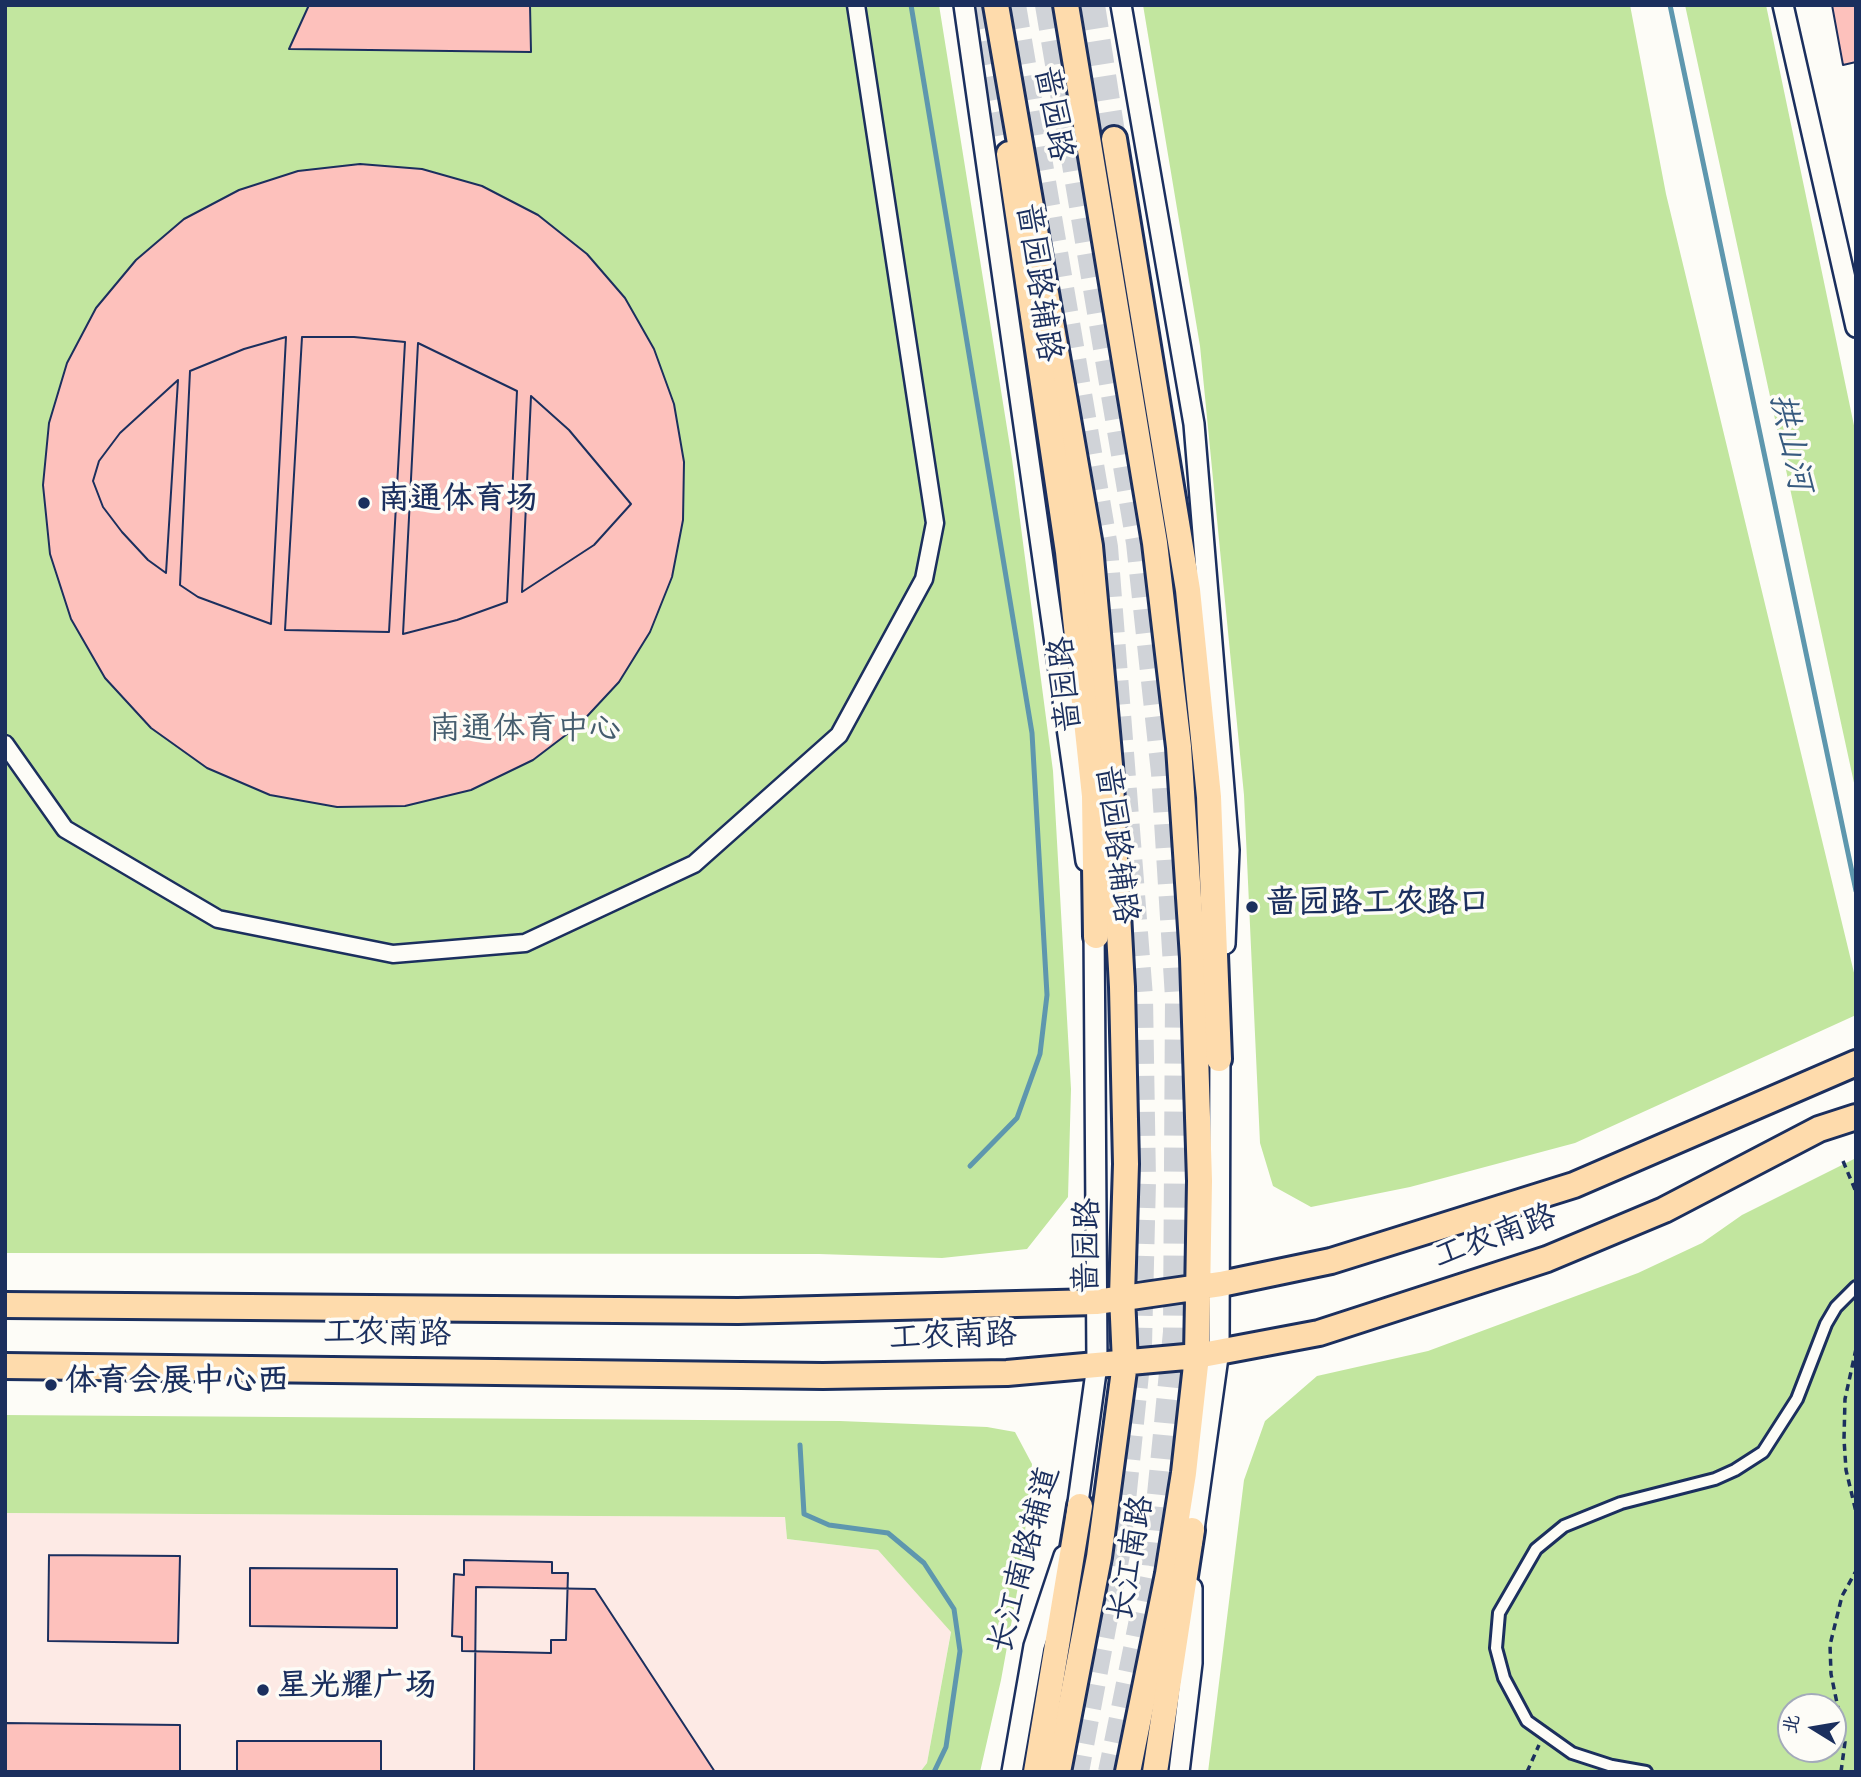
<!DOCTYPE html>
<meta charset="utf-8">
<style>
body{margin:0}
#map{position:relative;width:1861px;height:1777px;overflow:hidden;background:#fdfcf7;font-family:"Indie Flower","LXGW WenKai TC",sans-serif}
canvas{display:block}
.frame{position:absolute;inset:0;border:7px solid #1b2f5e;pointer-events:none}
.north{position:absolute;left:1777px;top:1693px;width:70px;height:70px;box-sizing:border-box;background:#fdfcf7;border:2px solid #a3aaba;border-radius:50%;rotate:281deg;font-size:19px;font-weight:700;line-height:28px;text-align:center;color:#1b2f5e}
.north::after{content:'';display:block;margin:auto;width:24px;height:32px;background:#1b2f5e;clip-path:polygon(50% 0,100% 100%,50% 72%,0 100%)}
</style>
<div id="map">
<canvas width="1861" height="1777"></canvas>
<div class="frame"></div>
<div class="north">北</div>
</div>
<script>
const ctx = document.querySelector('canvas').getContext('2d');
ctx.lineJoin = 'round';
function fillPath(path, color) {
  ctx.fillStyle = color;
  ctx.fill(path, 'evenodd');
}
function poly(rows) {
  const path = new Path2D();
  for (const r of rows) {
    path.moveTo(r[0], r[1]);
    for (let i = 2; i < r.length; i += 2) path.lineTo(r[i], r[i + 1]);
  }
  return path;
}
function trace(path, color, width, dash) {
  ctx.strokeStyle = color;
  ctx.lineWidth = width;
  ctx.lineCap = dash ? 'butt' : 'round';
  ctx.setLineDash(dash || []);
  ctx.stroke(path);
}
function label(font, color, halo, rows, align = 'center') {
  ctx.font = font + ' "Indie Flower","LXGW WenKai TC",sans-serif';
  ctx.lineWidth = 7;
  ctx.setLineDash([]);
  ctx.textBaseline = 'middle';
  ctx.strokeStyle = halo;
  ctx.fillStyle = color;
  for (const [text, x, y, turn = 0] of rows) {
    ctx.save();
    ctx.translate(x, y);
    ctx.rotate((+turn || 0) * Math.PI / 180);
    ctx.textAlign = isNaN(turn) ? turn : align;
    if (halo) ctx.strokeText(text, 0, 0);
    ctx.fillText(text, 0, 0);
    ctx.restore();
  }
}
fillPath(poly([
 [5,1513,785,1517,787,1539,878,1550,951,1631,927,1763,920,1772,5,1772]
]), '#fdeae5');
fillPath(poly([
 [5,5,939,5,1012,459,1053,771,1071,1089,1068,1197,1027,1249,942,1258,819,1254,5,1253],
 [1143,5,1630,5,1666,194,1856,981,1856,1015,1575,1143,1410,1187,1311,1207,1273,1186,1260,1143,1244,795,1200,346],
 [1685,5,1766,5,1856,435,1856,792],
 [1856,1158,1856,1772,1208,1772,1244,1480,1265,1421,1317,1376,1428,1351,1638,1273,1702,1243,1742,1215],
 [1791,1707,1833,1707,1833,1749,1791,1749],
 [5,1415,840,1421,987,1427,1015,1432,1032,1464,1021,1570,1001,1680,980,1772,920,1772,927,1763,951,1632,878,1550,787,1539,785,1517,5,1513]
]), '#c2e69f');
trace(poly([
 [911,5,1032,733,1047,995,1040,1054,1017,1118,970,1166],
 [1670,5,1856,891],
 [800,1445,804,1514,829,1525,888,1533,924,1563,954,1609,960,1651,946,1747,934,1772]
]), '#5e97ae', 5);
const building = poly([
 [309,5,530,5,531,52,289,49,309,5],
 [1832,5,1856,5,1856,62,1843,65,1832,5],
 [360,164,422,169,482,186,538,215,587,254,625,298,654,349,674,404,684,462,683,520,672,577,650,632,619,682,579,725,533,760,471,790,405,806,337,807,270,795,207,768,151,728,105,678,71,619,50,554,43,485,49,423,67,363,96,308,136,260,184,219,239,190,298,171,360,164],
 [286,337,271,624,198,597,180,585,190,371,244,349,286,337],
 [302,337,354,337,405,342,389,632,285,630,302,337],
 [418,343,517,391,507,602,457,620,403,634,418,343],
 [178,380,166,573,148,560,122,532,103,507,93,481,99,461,120,433,178,380],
 [531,396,569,430,631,504,594,545,522,592,531,396],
 [286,337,271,624,198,597,180,585,190,371,244,349,286,337],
 [302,337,354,337,405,342,389,632,285,630,302,337],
 [418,343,517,391,507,602,457,620,403,634,418,343],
 [178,380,166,573,148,560,122,532,103,507,93,481,99,461,120,433,178,380],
 [531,396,569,430,631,504,594,545,522,592,531,396],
 [49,1555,180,1556,178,1643,48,1641,49,1555],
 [464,1560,552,1562,552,1573,568,1573,566,1640,551,1640,551,1653,462,1651,462,1637,452,1636,454,1574,464,1575,464,1560],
 [250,1568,397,1569,397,1628,250,1626,250,1568],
 [476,1587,595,1589,715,1772,474,1772,476,1587],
 [5,1723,180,1725,180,1772,5,1772,5,1723],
 [237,1741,381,1741,381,1772,237,1772,237,1741]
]);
fillPath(building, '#fdc1bc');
trace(building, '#1b2f5e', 2);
trace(poly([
 [980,5,1009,154],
 [1014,5,1106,547,1141,997,1144,1181,1140,1345,1119,1549,1077,1772],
 [1047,5,1138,543,1163,773,1177,998,1175,1332,1152,1566,1110,1772],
 [1093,5,1114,139]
]), '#d0d3d8', 24, [24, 12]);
const pedestrian = poly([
 [1646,1772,1612,1766,1572,1753,1527,1721,1504,1678,1496,1648,1499,1613,1536,1549,1564,1526,1621,1503,1715,1479,1735,1470,1763,1452,1797,1399,1826,1324,1836,1307,1856,1287]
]);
const minor = poly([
 [5,744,65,829,218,919,393,954,525,943,694,864,839,735,924,579,935,523,856,5]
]);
const tertiary = poly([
 [964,5,1086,861],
 [1121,5,1194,424,1229,850,1225,944],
 [1783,5,1856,327],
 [1076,1517,1097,1365,1094,922],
 [1192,1544,1219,1350,1220,1048],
 [1012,1772,1034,1646,1064,1556],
 [1179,1772,1192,1663,1192,1588]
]);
const primary = poly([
 [996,5,1090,546,1110,765,1122,987,1126,1164,1122,1296,1125,1363,1099,1557,1058,1772],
 [1066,5,1155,543,1179,747,1193,958,1200,1181,1197,1356,1184,1473,1168,1574,1128,1772],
 [5,1305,738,1311,1096,1302,1221,1284,1331,1261,1574,1185,1856,1063],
 [5,1366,823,1376,1007,1373,1197,1356,1319,1333,1547,1259,1664,1210,1819,1129,1856,1117]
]);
const trunk = poly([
 [1114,139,1188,590,1209,797,1219,1059],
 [1009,154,1068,552,1094,796,1096,936],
 [1036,1772,1080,1506],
 [1155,1772,1192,1530]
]);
trace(pedestrian, '#1b2f5e', 16);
trace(minor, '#1b2f5e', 21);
trace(tertiary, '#1b2f5e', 24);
trace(primary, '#1b2f5e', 30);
trace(trunk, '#1b2f5e', 30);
trace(poly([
 [1843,1161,1856,1192],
 [1856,1349,1845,1399,1844,1439,1846,1470,1856,1512],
 [1527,1772,1539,1745],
 [1841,1772,1845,1742,1831,1674,1830,1645,1842,1596,1856,1571]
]), '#1b2f5e', 3.5, [7, 5]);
trace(pedestrian, '#fdfcf7', 10);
trace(minor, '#fdfcf7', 16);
trace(tertiary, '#fdfcf7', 19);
trace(primary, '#fedbac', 24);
trace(trunk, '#fedbac', 24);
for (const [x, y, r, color] of [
 [364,503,7,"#1b2f5e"],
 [1252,907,7,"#1b2f5e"],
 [51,1385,7,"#1b2f5e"],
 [263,1690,7,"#1b2f5e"]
]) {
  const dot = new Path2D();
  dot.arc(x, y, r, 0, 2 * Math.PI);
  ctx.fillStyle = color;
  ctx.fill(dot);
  trace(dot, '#fdfcf7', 2.5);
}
label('32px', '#1b2f5e', '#fdfcf7', [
 ["啬园路",1050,114,80],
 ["啬园路辅路",1035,283,82],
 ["啬园路",1069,684,-95],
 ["啬园路辅路",1113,845,83],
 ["工农南路",1496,1240,-20],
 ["啬园路",1091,1246,-89],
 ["工农南路",387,1337,1],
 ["工农南路",953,1340,-2],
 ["长江南路",1135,1559,-80],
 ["长江南路辅道",1028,1561,-75]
]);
label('bold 32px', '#1b2f5e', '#fdfcf7', [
 ["南通体育场",378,503],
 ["啬园路工农路口",1266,907],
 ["体育会展中心西",65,1385],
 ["星光耀广场",277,1690]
], 'left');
label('32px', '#455d6e', '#fdfcf7', [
 ["南通体育中心",525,733]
]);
label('italic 33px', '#375a7f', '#fdfcf7', [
 ["拱山河",1787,443,78]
]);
</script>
